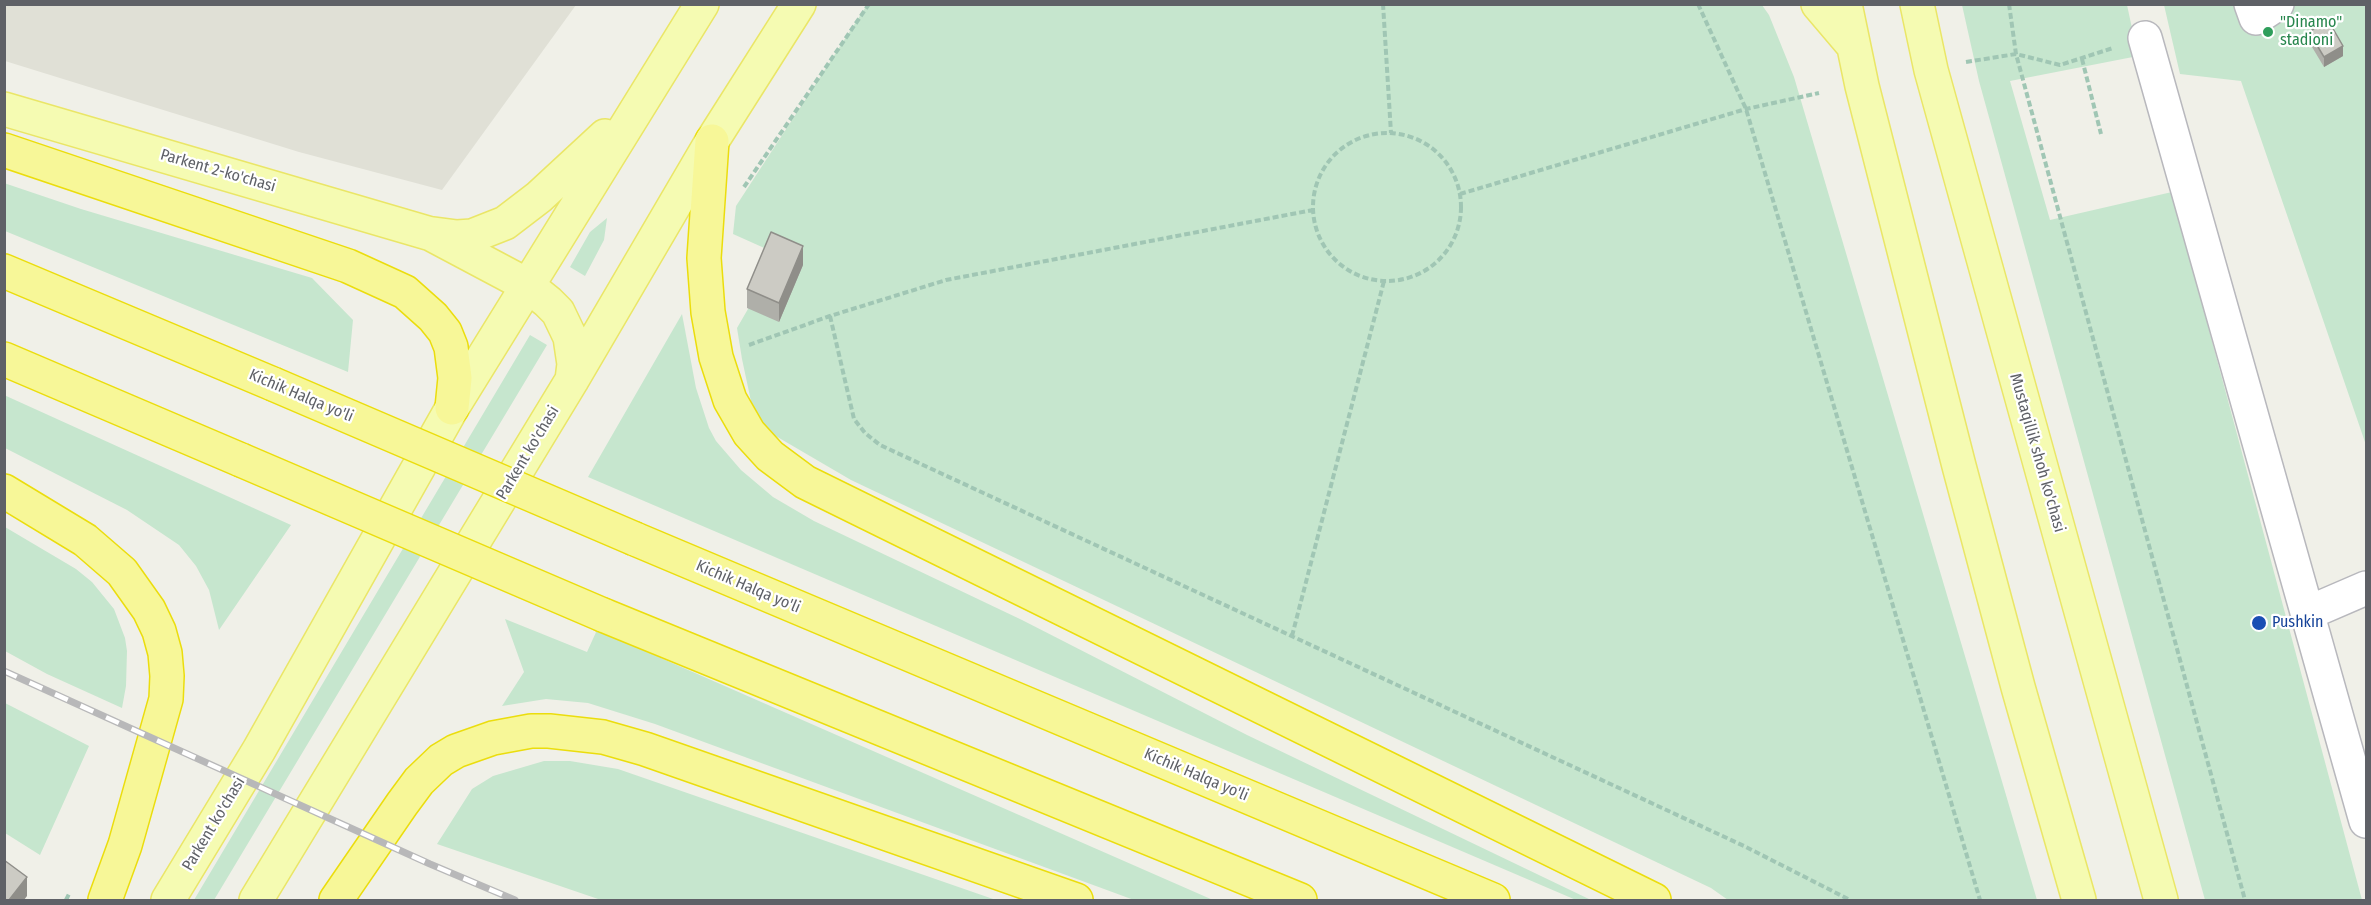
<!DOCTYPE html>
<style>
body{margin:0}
#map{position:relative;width:2371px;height:905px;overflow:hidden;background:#f0f0e8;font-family:"Fira Sans Condensed",sans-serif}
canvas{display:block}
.frame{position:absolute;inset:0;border:6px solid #5f6167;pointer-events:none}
</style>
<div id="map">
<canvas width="2371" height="905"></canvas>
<div class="frame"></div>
</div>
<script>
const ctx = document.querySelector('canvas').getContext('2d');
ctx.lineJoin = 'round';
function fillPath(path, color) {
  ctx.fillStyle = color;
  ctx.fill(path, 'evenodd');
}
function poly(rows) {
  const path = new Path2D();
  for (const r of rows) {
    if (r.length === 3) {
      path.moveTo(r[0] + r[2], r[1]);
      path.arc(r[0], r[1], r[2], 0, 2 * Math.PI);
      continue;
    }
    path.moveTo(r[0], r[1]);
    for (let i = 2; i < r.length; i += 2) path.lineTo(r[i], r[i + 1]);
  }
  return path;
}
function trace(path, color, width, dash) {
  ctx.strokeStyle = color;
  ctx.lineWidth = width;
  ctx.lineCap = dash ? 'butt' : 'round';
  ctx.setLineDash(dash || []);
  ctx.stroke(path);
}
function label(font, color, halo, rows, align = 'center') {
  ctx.font = font + ' "Fira Sans Condensed",sans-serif';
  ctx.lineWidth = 4.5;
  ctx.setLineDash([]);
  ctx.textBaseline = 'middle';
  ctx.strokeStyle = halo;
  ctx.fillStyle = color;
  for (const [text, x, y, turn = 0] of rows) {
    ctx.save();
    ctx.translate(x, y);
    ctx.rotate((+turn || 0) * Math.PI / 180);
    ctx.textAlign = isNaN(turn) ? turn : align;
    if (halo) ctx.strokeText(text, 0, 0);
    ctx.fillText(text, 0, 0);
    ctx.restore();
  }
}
fillPath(poly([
 [4,5,5,4,576,5,442,190,299,152,5,61]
]), '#e0e0d6');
fillPath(poly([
 [867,5,1762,5,1769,15,1794,77,2037,900,1728,900,1711,888,851,480,774,435,758,417,752,406,742,359,737,328,748,309,771,251,733,234,736,206],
 [1962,5,2127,5,2138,56,2010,81,2050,220,2172,192,2362,900,2205,900,1979,81],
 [2164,5,2366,5,2366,445,2241,81,2180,74],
 [4,183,81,209,312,278,353,320,348,372,5,231],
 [607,218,604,240,585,276,570,267,590,232],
 [682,314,696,388,709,428,716,441,741,470,773,497,814,521,1022,620,1247,735,1591,900,1576,900,588,477],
 [530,335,547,345,214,900,194,900],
 [4,395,291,525,219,630,209,590,196,566,179,545,127,510,5,448],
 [5,527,76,569,92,582,114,609,125,638,127,651,126,686,122,708,47,674,5,651],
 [505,619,587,652,597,630,1213,900,1134,900,655,724,588,703,546,699,502,706,524,672],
 [5,703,89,746,40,855,5,833],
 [544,761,570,761,618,769,996,900,601,900,437,844,472,789,493,776]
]), '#c6e6ce');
const minor = poly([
 [2251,4,2256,18,2277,4],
 [2145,38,2366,821],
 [2308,613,2366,588]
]);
const major = poly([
 [1818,4,1852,44],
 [1845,4,1862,86,1959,466,2018,687,2079,900],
 [1917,4,1931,70,2161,900],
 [4,109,431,234,527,285,548,302,558,312,570,337,574,364,572,380],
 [434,234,457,237,472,236,505,223,539,197,605,136],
 [168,900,259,750,452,408,702,4],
 [256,900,572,380,712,141,799,4]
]);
const highway = poly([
 [712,141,704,258,708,312,716,357,730,400,749,433,770,456,805,482,1654,900],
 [4,150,348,266,405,292,433,317,445,332,451,347,455,378,452,408],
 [4,271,273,384],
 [4,359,241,460],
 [4,491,85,540,122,572,149,610,159,631,165,653,167,676,166,699,125,845,105,900],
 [635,539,1493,900],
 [603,615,1300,900],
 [336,900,402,804,419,781,441,760,456,751,493,738,531,731,549,731,603,737,645,749,1076,900]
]);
trace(minor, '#b8b8bd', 36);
trace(major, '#eae667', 36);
trace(highway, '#ebdd0d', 36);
trace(poly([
 [1383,4,1391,133],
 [1698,4,1746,109,1980,900],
 [2009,4,2016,54,2245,900],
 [2082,59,2101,134],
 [1966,62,2016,54,2060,65,2113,48],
 [1387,207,74],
 [744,187,869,4],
 [1460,194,1746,109,1819,93],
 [830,316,854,419,865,433,880,445,1744,846,1850,900],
 [749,345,830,316,946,280,1313,210],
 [1292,636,1384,281],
 [66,900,70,892]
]), '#a0c6b4', 4, [6, 3]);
trace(minor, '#fff', 33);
trace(major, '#f5fbb2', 33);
trace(highway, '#f7f798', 33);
const rail = poly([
 [4,671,430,864,515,900]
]);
trace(rail, '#b8b8b9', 7);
trace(rail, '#fff', 4.5, [14]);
const highwayBridge = poly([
 [273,384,635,539],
 [241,460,603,615]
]);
trace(highwayBridge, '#ebdd0d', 36, []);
trace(highwayBridge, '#f7f798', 33);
fillPath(poly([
 [2309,32,2343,56,2324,67,2309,42],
 [803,265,779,322,747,308,747,289]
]), '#afafa9');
fillPath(poly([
 [2343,46,2343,56,2324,67,2324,57],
 [803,246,803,265,779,322,779,303],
 [27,877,27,896,24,900,9,900]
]), '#8f8e89');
const building = poly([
 [2328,20,2343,46,2324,57,2309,32,2328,20],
 [771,232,803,246,779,303,747,289,771,232],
 [4,860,27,877,9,900,4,900,4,860]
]);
fillPath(building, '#cccbc4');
trace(building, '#8f8e89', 1.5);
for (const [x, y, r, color] of [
 [2268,32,6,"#2e9e5b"],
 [2259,623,8,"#1a4fb4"]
]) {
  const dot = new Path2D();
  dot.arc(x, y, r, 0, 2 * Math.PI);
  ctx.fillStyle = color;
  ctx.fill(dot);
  trace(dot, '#fff', 2);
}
label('16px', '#27864d', '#fff', [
 ["\"Dinamo\"",2280,23],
 ["stadioni",2280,41]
], 'left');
label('16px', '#5f6167', '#fff', [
 ["Parkent 2-ko'chasi",218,171,16],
 ["Kichik Halqa yo'li",301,396,23],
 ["Parkent ko'chasi",528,453,-59],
 ["Mustaqillik shoh ko'chasi",2037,453,74],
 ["Kichik Halqa yo'li",748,587,23],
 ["Kichik Halqa yo'li",1196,775,23],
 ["Parkent ko'chasi",214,824,-59]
]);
label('16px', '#164399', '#fff', [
 ["Pushkin",2272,623]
], 'left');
</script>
